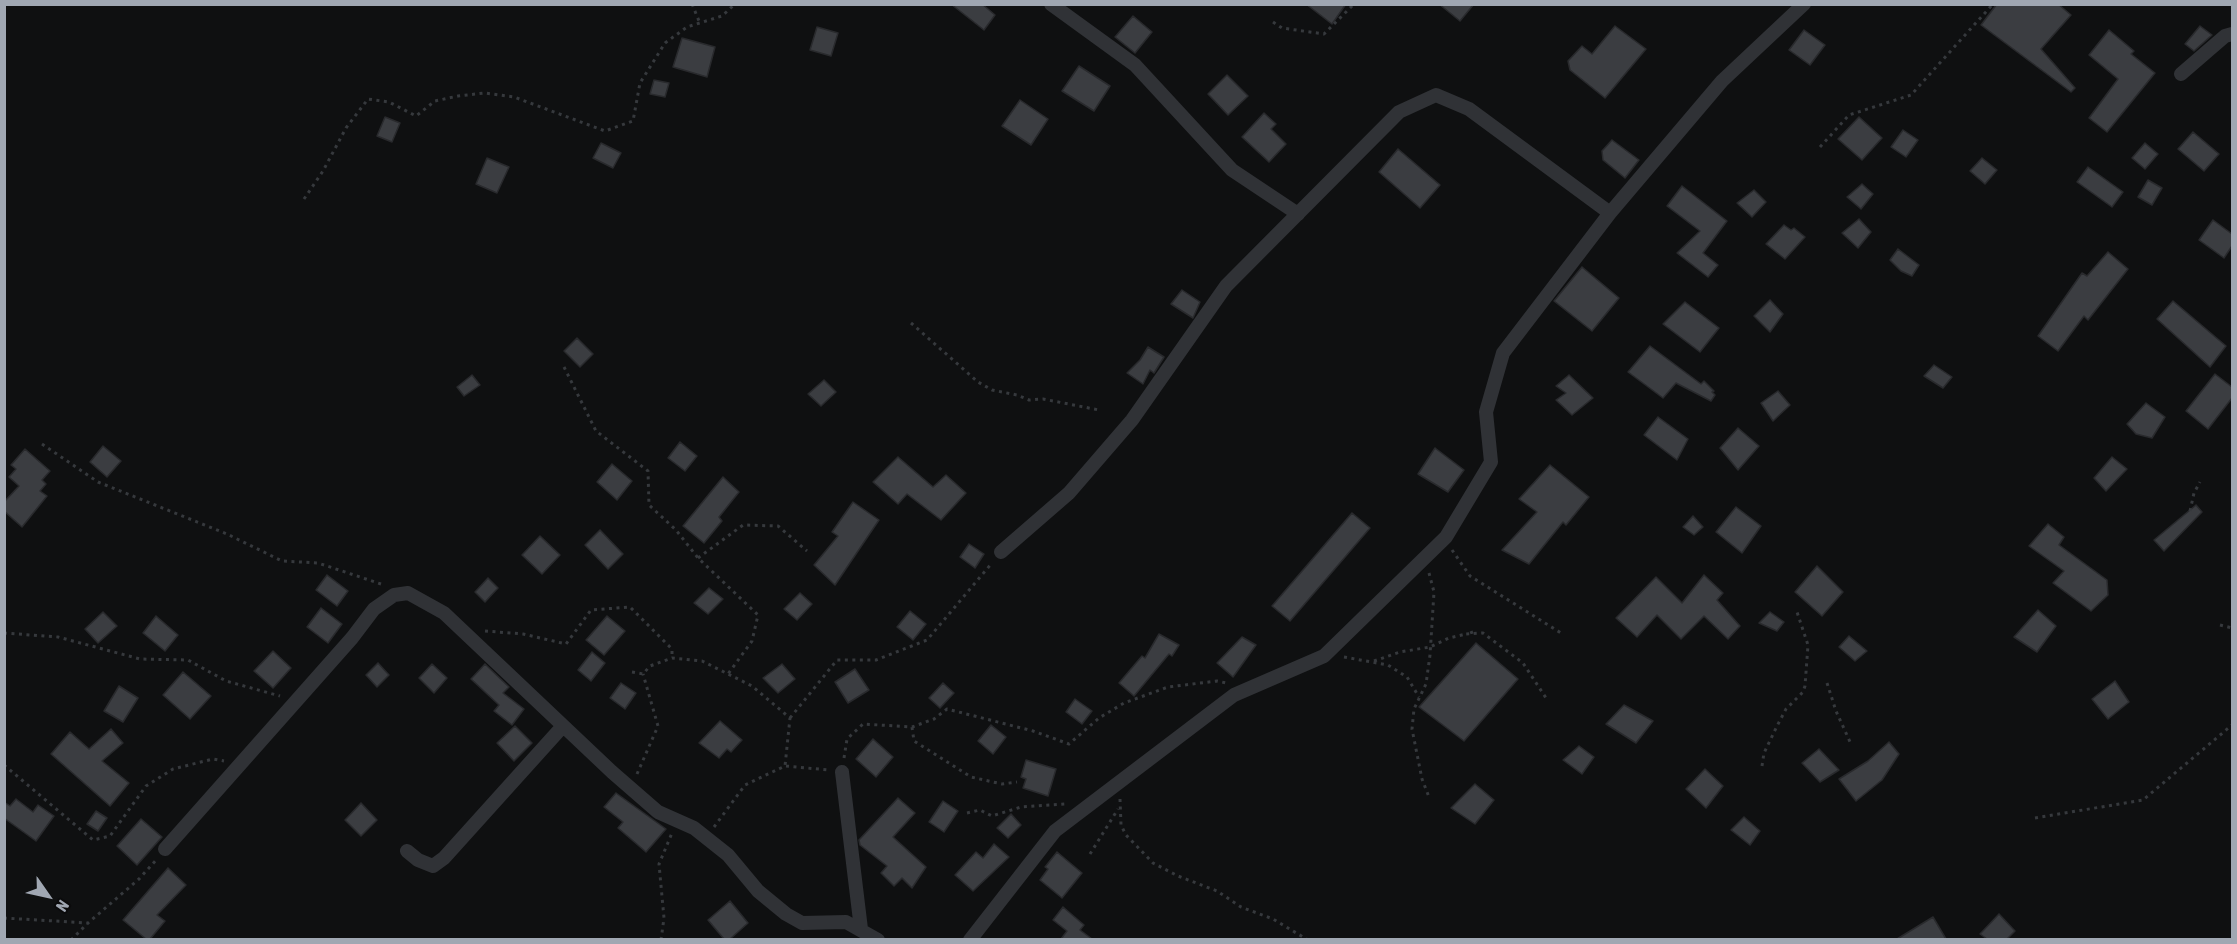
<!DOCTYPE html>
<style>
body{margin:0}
#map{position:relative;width:2237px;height:944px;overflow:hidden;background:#0f1011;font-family:"Asap Condensed",sans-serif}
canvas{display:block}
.frame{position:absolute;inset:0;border:6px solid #a0a7b2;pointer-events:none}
.north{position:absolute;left:18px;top:866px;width:60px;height:60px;-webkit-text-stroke:4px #0b0b0c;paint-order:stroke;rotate:124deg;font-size:16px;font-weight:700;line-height:24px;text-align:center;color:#a0a7b2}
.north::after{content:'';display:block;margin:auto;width:21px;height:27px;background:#a0a7b2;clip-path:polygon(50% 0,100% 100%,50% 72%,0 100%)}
</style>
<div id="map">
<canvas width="2237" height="944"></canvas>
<div class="frame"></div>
<div class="north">N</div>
</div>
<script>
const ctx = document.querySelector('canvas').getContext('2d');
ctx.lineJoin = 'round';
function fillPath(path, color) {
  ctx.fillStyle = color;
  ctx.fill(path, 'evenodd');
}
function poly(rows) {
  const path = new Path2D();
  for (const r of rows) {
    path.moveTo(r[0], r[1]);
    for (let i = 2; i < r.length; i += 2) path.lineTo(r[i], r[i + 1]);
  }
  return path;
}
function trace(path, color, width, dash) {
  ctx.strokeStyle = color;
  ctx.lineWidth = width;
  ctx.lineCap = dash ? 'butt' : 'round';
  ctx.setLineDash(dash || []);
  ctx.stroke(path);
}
const building = poly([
 [951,4,982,4,995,15,984,30,951,4],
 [1306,4,1346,4,1332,24,1306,4],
 [1439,4,1474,4,1460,21,1439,4],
 [1997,4,2058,4,2071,15,2041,49,2075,88,2071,92,1981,25,1997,4],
 [1133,16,1152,32,1135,53,1115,37,1133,16],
 [1615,26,1646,49,1605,98,1570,70,1568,61,1582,46,1592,54,1615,26],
 [2200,26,2212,35,2194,51,2185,44,2200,26],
 [817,27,838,33,831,56,810,50,817,27],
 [1804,30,1825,45,1810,65,1789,50,1804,30],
 [2109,30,2134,51,2131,54,2155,73,2107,132,2089,118,2118,79,2089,55,2109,30],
 [682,38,715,47,707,77,673,67,682,38],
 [1079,66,1110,86,1094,111,1062,91,1079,66],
 [1227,75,1248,96,1228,115,1208,94,1227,75],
 [654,80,669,83,665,97,650,94,654,80],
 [1020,100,1048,119,1031,145,1002,126,1020,100],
 [1264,113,1276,124,1271,129,1286,144,1269,162,1242,137,1264,113],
 [385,117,400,123,392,142,377,136,385,117],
 [1859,117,1882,138,1862,160,1838,139,1859,117],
 [1903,130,1918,140,1906,157,1891,147,1903,130],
 [2193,132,2219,154,2204,171,2178,149,2193,132],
 [1612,140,1639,160,1625,178,1603,160,1602,151,1612,140],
 [601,143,621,153,613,168,593,158,601,143],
 [2145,143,2158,154,2145,169,2132,158,2145,143],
 [1398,149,1440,185,1420,208,1379,172,1398,149],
 [487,158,509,167,497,193,476,184,487,158],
 [1982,158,1997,170,1985,184,1970,171,1982,158],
 [2088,167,2123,192,2112,207,2077,182,2088,167],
 [2148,180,2162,188,2152,205,2138,197,2148,180],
 [1862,184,1873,194,1861,209,1847,197,1862,184],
 [1682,186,1727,221,1703,253,1718,265,1708,277,1677,253,1700,231,1667,206,1682,186],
 [1754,190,1766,202,1752,217,1737,203,1754,190],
 [1859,219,1871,232,1858,248,1842,233,1859,219],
 [2213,220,2232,234,2232,246,2224,258,2199,240,2213,220],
 [1784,225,1791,230,1794,228,1805,237,1785,259,1766,244,1784,225],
 [1898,249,1919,265,1912,276,1901,271,1890,260,1898,249],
 [2108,252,2128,269,2088,320,2084,316,2058,351,2038,336,2082,273,2087,276,2108,252],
 [1582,267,1619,298,1592,331,1554,301,1582,267],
 [1182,290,1200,302,1193,318,1171,304,1182,290],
 [1770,300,1783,314,1770,332,1754,316,1770,300],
 [2173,301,2226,346,2210,367,2157,319,2173,301],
 [1685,302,1719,328,1700,352,1663,324,1685,302],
 [577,338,593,354,580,367,564,351,577,338],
 [1650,346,1701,384,1704,381,1714,391,1712,392,1715,395,1711,401,1676,383,1663,398,1628,372,1650,346],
 [1148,347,1164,357,1154,373,1150,370,1143,384,1127,373,1140,360,1148,347],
 [1934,365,1952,377,1943,388,1924,376,1934,365],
 [2215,374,2232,387,2232,398,2208,429,2186,411,2215,374],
 [472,375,480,385,464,396,457,387,472,375],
 [1569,375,1593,398,1572,415,1556,400,1566,393,1556,386,1569,375],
 [824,380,836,392,821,406,808,394,824,380],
 [1778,391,1790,405,1773,421,1761,403,1778,391],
 [2146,403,2165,417,2152,438,2136,434,2127,424,2146,403],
 [1658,417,1688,439,1677,460,1644,435,1658,417],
 [1738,428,1759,446,1738,470,1720,448,1738,428],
 [680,442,697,456,685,471,668,458,680,442],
 [103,446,121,461,107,477,90,462,103,446],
 [1435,448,1464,470,1448,492,1418,474,1435,448],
 [25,449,50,471,42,480,46,484,40,491,47,496,22,527,4,511,4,502,19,486,9,477,16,469,11,465,25,449],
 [898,457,933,487,946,475,966,493,941,520,907,494,898,504,873,482,898,457],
 [2112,457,2127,469,2106,491,2094,478,2112,457],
 [612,464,632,481,617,500,597,482,612,464],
 [1550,465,1589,497,1566,525,1563,522,1529,564,1502,550,1537,512,1519,499,1550,465],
 [723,477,739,492,719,517,722,521,704,543,683,526,723,477],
 [853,502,879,520,835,585,814,565,838,536,832,532,853,502],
 [2196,505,2202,512,2164,551,2154,540,2196,505],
 [1736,507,1761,526,1742,553,1716,532,1736,507],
 [1352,513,1370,528,1290,621,1272,606,1352,513],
 [1693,516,1703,527,1694,535,1683,527,1693,516],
 [2048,524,2064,537,2059,545,2107,580,2108,595,2091,611,2053,583,2064,571,2029,546,2048,524],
 [600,530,623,554,608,569,585,545,600,530],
 [540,536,560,555,542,574,522,555,540,536],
 [969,544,984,554,975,568,960,557,969,544],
 [1817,566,1843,592,1822,616,1795,592,1817,566],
 [327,575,348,591,337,606,316,590,327,575],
 [1704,575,1723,593,1717,600,1740,626,1728,639,1704,616,1681,639,1657,615,1637,637,1616,618,1656,577,1682,603,1704,575],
 [488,578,498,588,485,602,475,592,488,578],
 [709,588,723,599,708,614,694,603,709,588],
 [800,593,812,604,797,620,784,609,800,593],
 [321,608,342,624,328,643,307,627,321,608],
 [2038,610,2056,626,2037,652,2014,637,2038,610],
 [910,611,926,624,913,640,897,627,910,611],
 [103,612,117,626,98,643,85,629,103,612],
 [1770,612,1784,622,1777,631,1759,623,1770,612],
 [156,616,178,635,165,651,143,633,156,616],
 [607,616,625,631,604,655,586,640,607,616],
 [1159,634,1179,645,1172,656,1169,654,1134,696,1119,683,1142,656,1145,658,1159,634],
 [1849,636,1867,651,1855,661,1839,647,1849,636],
 [1242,637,1256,645,1233,677,1217,663,1242,637],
 [1476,643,1518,679,1464,741,1419,707,1476,643],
 [273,651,291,668,273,688,254,671,273,651],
 [592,652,605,663,591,681,578,670,592,652],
 [378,663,389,675,377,687,366,675,378,663],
 [432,664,447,678,434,693,419,678,432,664],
 [485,664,509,687,503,693,524,709,512,725,494,711,499,705,471,679,485,664],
 [782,664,795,679,778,693,763,678,782,664],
 [855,669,869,690,848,703,835,682,855,669],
 [183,672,211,696,190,719,163,695,183,672],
 [2115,681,2129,702,2108,719,2092,699,2115,681],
 [621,683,636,693,625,709,610,698,621,683],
 [943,683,954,693,940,708,929,698,943,683],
 [119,686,138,698,123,722,104,711,119,686],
 [1075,699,1092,711,1082,724,1066,712,1075,699],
 [1624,705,1653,721,1636,743,1606,724,1624,705],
 [720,721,742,740,731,752,727,749,719,758,699,743,720,721],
 [991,725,1006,737,993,754,978,741,991,725],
 [515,726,532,743,514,761,497,743,515,726],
 [111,729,123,743,102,761,129,783,110,806,51,754,70,732,89,749,111,729],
 [873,739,893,757,876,777,856,759,873,739],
 [1889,742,1899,754,1882,780,1856,801,1839,779,1868,761,1889,742],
 [1579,746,1594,757,1582,774,1563,760,1579,746],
 [1819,749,1839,770,1820,782,1802,763,1819,749],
 [1026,760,1056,769,1048,796,1023,788,1026,779,1021,777,1026,760],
 [1705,769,1723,786,1706,808,1686,789,1705,769],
 [1475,784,1494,800,1475,824,1451,808,1475,784],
 [616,793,666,829,646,852,618,828,623,822,604,807,616,793],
 [898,798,915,813,893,837,926,867,912,888,902,878,894,886,881,873,887,866,860,845,859,840,898,798],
 [16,799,33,812,38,805,54,816,36,841,4,818,4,802,10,806,16,799],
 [943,801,958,811,944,832,929,822,943,801],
 [361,803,377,820,361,836,345,820,361,803],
 [96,811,107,818,98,831,87,824,96,811],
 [1011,814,1021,825,1008,838,997,828,1011,814],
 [1744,817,1760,831,1750,845,1731,830,1744,817],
 [141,819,162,837,137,865,117,846,141,819],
 [994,844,1009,857,973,891,955,875,976,852,983,858,994,844],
 [1057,852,1082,873,1062,898,1040,880,1048,869,1045,867,1057,852],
 [168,868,186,885,157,915,165,921,150,939,146,939,123,920,168,868],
 [730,901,748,923,730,939,724,939,708,920,730,901],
 [1063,907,1084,925,1080,930,1092,939,1061,939,1067,931,1053,920,1063,907],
 [1999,914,2015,931,2007,939,1987,939,1980,934,1999,914],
 [1933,917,1946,939,1897,939,1933,917]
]);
fillPath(building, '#3b3d41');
trace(building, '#292a2d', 1.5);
trace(poly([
 [692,4,699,21],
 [1273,22,1282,28,1324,34,1354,4],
 [1820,147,1849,115,1911,95,1993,4],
 [304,199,323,171,346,128,368,99,389,102,416,116,435,101,458,96,485,93,514,97,605,131,633,121,640,83,665,43,687,27,722,16,735,4],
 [911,323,978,382,992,390,1017,395,1029,400,1043,399,1099,410],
 [564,367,596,431,648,471,649,505,676,530,698,558,758,615,752,641,728,674],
 [42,444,98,482,227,534,282,561,318,563,384,585],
 [2190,511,2194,493,2200,482],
 [1452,550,1470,576,1561,633],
 [698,558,743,525,778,526,807,551],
 [1429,573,1434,592,1430,655,1426,684,1414,709,1412,729,1422,779,1429,797],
 [2220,625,2232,628],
 [485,631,523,634,566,644,591,610,630,607,672,649,672,658],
 [1473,632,1466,634,1483,633,1523,663,1546,698],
 [4,633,58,637,140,659,188,660,226,681,280,696],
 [1344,657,1388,665,1407,677,1419,697],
 [1374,661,1400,652,1430,647,1449,638,1466,634],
 [632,672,643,674,650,666,672,658,702,661,752,686,790,718,785,766],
 [1827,683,1836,711,1851,744],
 [790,718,837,660,876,660,927,640,992,563],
 [912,727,914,741,971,777,1002,784,1017,782],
 [844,758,847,739,863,724,912,727,934,719,947,709,1033,731,1069,744,1099,718,1124,703,1168,687,1217,681,1226,683],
 [4,765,93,840,110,836,146,786,173,769,213,759,224,761],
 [1762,766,1764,753,1777,726,1786,709,1803,692,1805,686,1808,645,1797,612],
 [637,774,658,726,643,674],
 [1120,799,1121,825,1126,835,1153,863,1178,876,1217,891,1241,907,1273,919,1308,940],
 [967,813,980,810,992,816,1021,807,1066,804],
 [2035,818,2143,800,2232,725],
 [714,827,745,785,785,766,829,770],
 [1090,854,1118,809],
 [4,918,88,923,139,879,157,859],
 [71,940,88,923],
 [661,940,664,918,659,864,672,833]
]), '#36393d', 3, [3, 4.5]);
trace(poly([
 [1051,4,1135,65,1232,170,1298,214],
 [2181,74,2225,36,2232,34],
 [1001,552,1069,493,1132,420,1226,286,1399,112,1436,95,1469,109,1610,213],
 [842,772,861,929],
 [165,849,352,638,374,609,394,595,408,593,444,613,612,772,658,812,694,828,728,855,758,891,786,914,802,923,846,922,878,940],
 [407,851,418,860,433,866,444,858,563,726],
 [970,940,1055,831,1234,695,1324,656,1446,537,1491,462,1486,412,1503,353,1610,213,1722,81,1804,4]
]), '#303236', 14);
</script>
